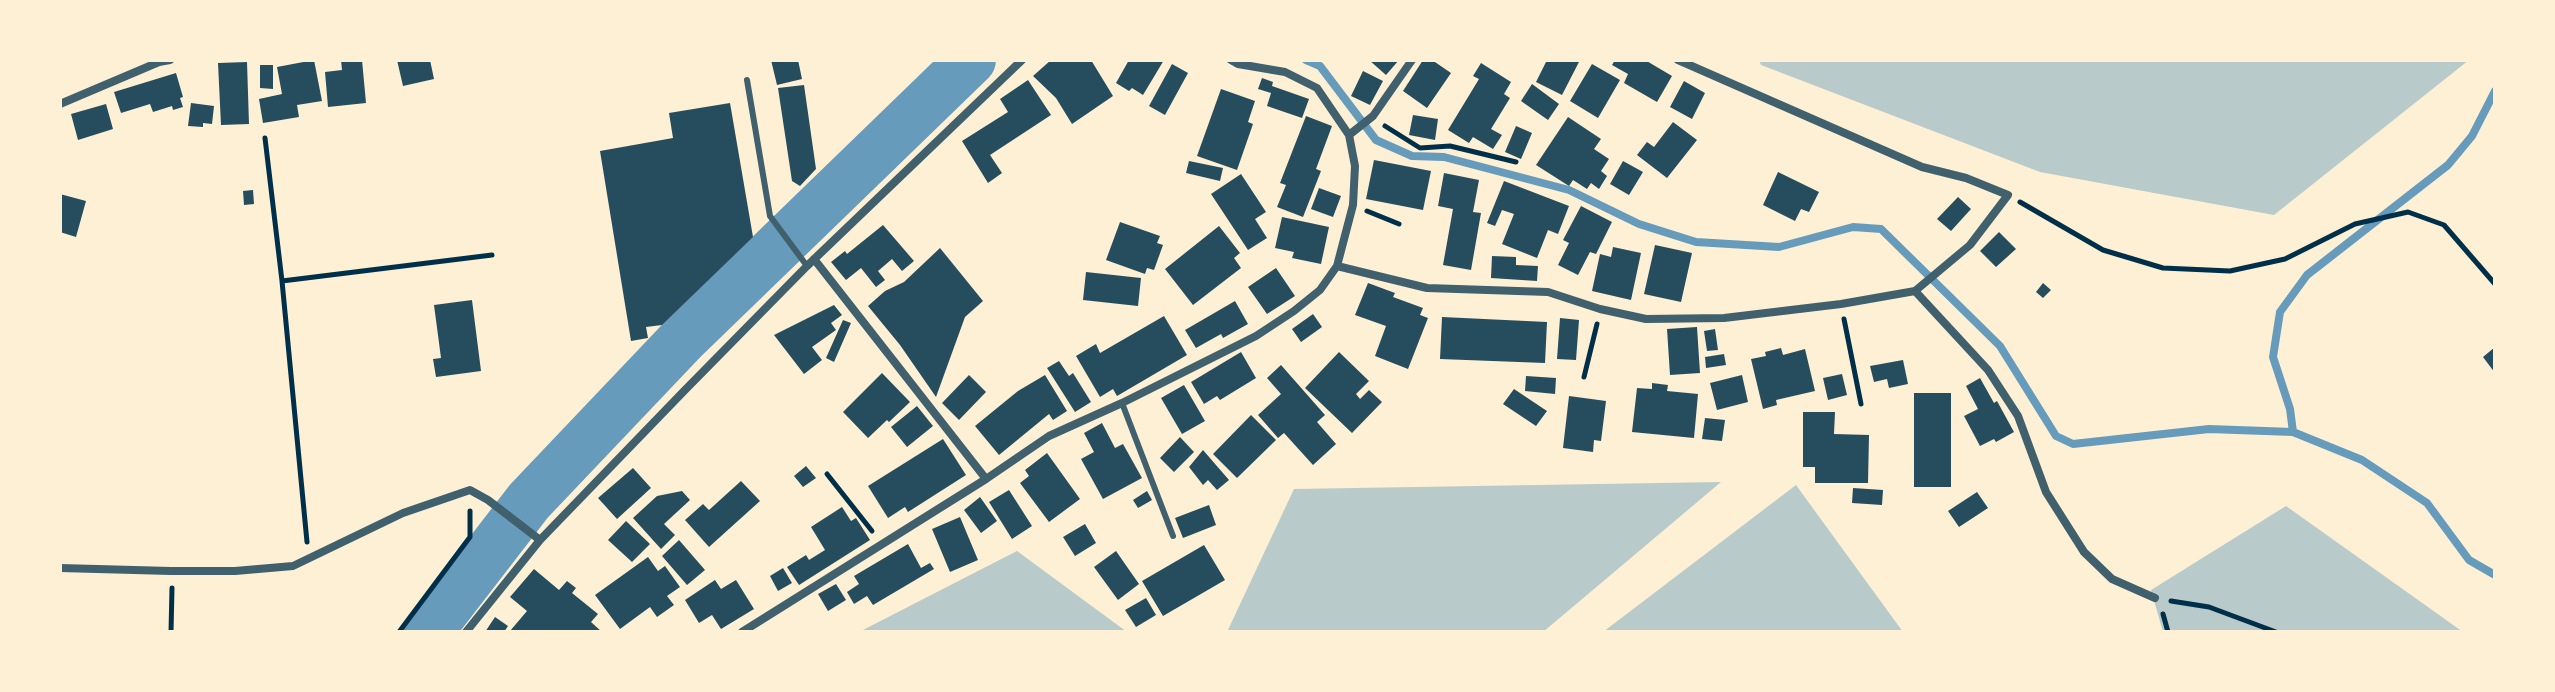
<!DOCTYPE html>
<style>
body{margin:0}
#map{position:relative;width:2555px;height:692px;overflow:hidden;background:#fdf0d5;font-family:Signika,sans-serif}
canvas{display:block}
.frame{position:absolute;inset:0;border:62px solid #fdf0d5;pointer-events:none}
</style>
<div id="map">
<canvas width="2555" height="692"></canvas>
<div class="frame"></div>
</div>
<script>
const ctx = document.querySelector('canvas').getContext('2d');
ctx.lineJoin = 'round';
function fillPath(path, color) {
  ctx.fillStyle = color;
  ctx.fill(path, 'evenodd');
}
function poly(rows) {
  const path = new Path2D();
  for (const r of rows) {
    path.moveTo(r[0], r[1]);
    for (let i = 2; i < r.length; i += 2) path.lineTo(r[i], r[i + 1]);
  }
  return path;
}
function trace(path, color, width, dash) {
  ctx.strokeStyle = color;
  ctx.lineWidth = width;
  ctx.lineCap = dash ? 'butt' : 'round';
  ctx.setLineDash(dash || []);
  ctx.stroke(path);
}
fillPath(poly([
 [1759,60,2469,60,2274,215,2040,172,1761,65],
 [1721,482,1543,632,1227,632,1294,489],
 [1796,485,1903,632,1603,632],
 [2286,506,2463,632,2163,632,2151,590],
 [1017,551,1127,632,859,632]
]), '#b9caca');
trace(poly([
 [1306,60,1320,66,1376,140,1412,156,1444,157,1569,190,1639,224,1696,242,1779,247,1853,227,1881,229,2000,346,2056,436,2073,444,2209,429,2293,432,2362,460,2427,503,2469,560,2495,575],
 [2293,432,2290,409,2273,357,2280,312,2307,275,2448,165,2472,136,2495,91]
]), '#669bbc', 8);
trace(poly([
 [428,632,529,501,683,339,971,60]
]), '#669bbc', 50);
fillPath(poly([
 [314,60,322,101,297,105,299,117,263,123,259,99,282,94,277,67],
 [341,60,362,60,366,103,328,107,325,72,342,70],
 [397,60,430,60,434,79,403,86],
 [771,60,798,60,802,79,777,85],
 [1051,60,1091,60,1113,96,1072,124,1056,98,1033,76],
 [1129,60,1164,60,1143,95,1132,88,1129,91,1116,83],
 [1369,60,1399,60,1386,75],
 [1423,60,1432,60,1451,73,1427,108,1403,91],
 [1547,60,1580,60,1562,95,1536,82],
 [1615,60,1645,60,1672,76,1657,102,1624,83,1628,74,1612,65],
 [247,62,249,124,221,125,218,63],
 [1481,63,1511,82,1504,94,1510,98,1491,129,1502,135,1493,149,1473,137,1469,143,1448,130,1479,79,1473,76],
 [1172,64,1188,73,1165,115,1149,106],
 [1592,64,1620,80,1598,118,1570,101],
 [260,65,273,65,273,89,260,88],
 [1363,71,1383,81,1370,105,1351,96],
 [176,73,183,97,180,98,183,107,173,110,172,106,153,112,150,104,121,113,114,92],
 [1262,78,1273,82,1272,86,1309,99,1302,118,1267,106,1271,93,1258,89],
 [1028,80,1051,115,990,155,1002,173,988,183,962,141,1008,112,1000,99],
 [1684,81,1705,93,1692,119,1670,107],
 [1532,84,1559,104,1548,120,1521,101],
 [804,85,816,169,800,186,792,181,778,88],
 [1221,89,1255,101,1248,122,1253,124,1237,170,1197,156],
 [191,103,214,106,212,124,203,123,203,127,188,126],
 [730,103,753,237,662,325,646,327,648,338,631,341,600,151,673,138,669,113],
 [106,104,113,129,78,140,71,114],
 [1413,115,1438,119,1435,140,1409,135],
 [1306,116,1332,126,1316,169,1321,171,1303,217,1277,207,1286,185,1280,183],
 [1568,117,1601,139,1594,149,1609,159,1601,171,1607,176,1599,189,1591,183,1587,189,1573,180,1569,186,1536,165],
 [1673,122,1697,140,1667,178,1637,155,1647,142,1654,147],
 [1516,126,1532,133,1521,159,1505,152],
 [1374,160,1431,171,1423,210,1366,199],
 [1189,161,1223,168,1220,181,1186,173],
 [1623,161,1643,172,1629,195,1610,184],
 [1778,172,1819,192,1809,212,1801,209,1795,221,1763,205],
 [1444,173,1479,180,1473,212,1481,213,1471,270,1443,265,1453,209,1438,206],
 [1241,174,1266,212,1255,219,1267,238,1248,250,1211,194],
 [1504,181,1569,206,1558,234,1548,230,1537,258,1502,244,1514,214,1502,210,1495,226,1487,223],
 [1319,188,1341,196,1333,217,1311,209],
 [253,190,254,204,244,205,243,191],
 [60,194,86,201,76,237,60,232],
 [1958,197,1971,209,1951,231,1937,219],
 [1581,206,1612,222,1596,254,1590,252,1578,275,1558,265,1569,243,1563,240],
 [1282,217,1329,227,1321,264,1292,258,1294,252,1275,248],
 [1120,222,1160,236,1157,243,1163,245,1154,270,1147,268,1145,274,1106,260],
 [883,225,914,261,902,271,892,259,878,271,885,280,876,287,861,268,846,280,831,262,845,251,847,254],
 [1219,226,1240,253,1234,258,1241,268,1193,305,1165,269],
 [1999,232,2016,249,1996,267,1980,251],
 [1655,245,1692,253,1681,302,1644,294],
 [1613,247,1641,253,1631,300,1592,291,1600,254,1611,257],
 [940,248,983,301,965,317,936,397,900,345,868,306,885,291,904,282],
 [1492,256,1516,257,1516,265,1538,266,1537,281,1491,278],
 [1276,268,1295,296,1267,314,1248,287],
 [1086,272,1141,278,1138,306,1083,300],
 [1368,283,1395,293,1393,297,1423,308,1420,315,1428,318,1408,369,1375,356,1386,326,1355,315],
 [2043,283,2051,290,2043,298,2036,292],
 [472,300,481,371,436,377,433,359,441,358,434,305],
 [1235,301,1248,324,1223,338,1221,334,1196,348,1185,330],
 [834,305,842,315,831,323,836,330,812,347,822,360,804,374,774,335],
 [1313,314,1322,327,1301,342,1292,329],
 [1164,316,1187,355,1117,396,1113,389,1100,397,1076,356,1096,344,1100,353],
 [1442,317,1547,322,1545,363,1440,359],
 [1560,318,1579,320,1576,360,1557,359],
 [843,320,851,323,834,362,826,358],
 [1697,327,1700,373,1670,375,1667,329],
 [1715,329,1718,350,1707,351,1704,331],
 [2495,347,2495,373,2483,357],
 [1781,348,1783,355,1805,349,1815,391,1776,400,1777,405,1763,409,1751,359,1766,356,1765,352],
 [1241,352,1256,378,1220,400,1217,396,1204,404,1191,382],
 [1339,352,1369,381,1356,394,1360,399,1369,390,1382,402,1352,433,1305,388],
 [1724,354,1726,365,1706,368,1705,357],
 [1903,360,1908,384,1889,388,1887,379,1874,382,1870,366],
 [1059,361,1069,376,1073,373,1091,402,1075,412,1047,368],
 [1281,365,1325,415,1317,422,1336,444,1313,465,1284,433,1278,438,1258,415,1281,394,1267,378],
 [882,373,910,402,889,422,887,420,868,438,843,412],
 [1842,374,1847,395,1828,400,1823,378],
 [969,375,986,392,959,420,942,403],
 [1045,375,1067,411,1053,420,1049,414,999,455,975,426,1018,391],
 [1742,375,1748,402,1717,410,1710,383],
 [1526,376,1556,378,1555,394,1525,391],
 [1980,378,1994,403,1997,401,2014,432,1996,442,1994,439,1980,446,1964,416,1978,409,1966,386],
 [1652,383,1668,385,1667,391,1698,394,1694,438,1632,432,1637,388,1652,389],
 [1184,385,1205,421,1182,434,1161,398],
 [1514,389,1547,411,1536,426,1503,404],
 [1914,393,1951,393,1951,487,1914,487],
 [1569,396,1606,401,1601,441,1594,440,1593,452,1563,448],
 [917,406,933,426,907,447,891,427],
 [1803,412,1835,412,1834,434,1869,435,1868,483,1815,483,1815,467,1803,467],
 [1251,415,1276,440,1237,478,1213,454],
 [1705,418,1725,420,1722,441,1702,439],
 [1102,423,1115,448,1123,444,1142,478,1103,499,1081,459,1094,452,1084,433],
 [1180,437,1194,452,1174,472,1160,458],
 [943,439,966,475,908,512,905,507,888,518,868,486],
 [1203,450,1229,480,1217,490,1208,480,1203,485,1189,467],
 [1047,453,1080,499,1049,522,1020,483,1029,476,1025,470],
 [806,466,816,478,803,487,794,476],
 [633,468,651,488,617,519,598,498],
 [741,481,760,501,709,547,685,520,703,504,709,510],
 [1853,488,1883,490,1882,505,1852,503],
 [1009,490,1032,526,1012,539,989,502],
 [682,491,690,500,664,524,675,535,661,549,633,518,657,496],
 [1147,491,1152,500,1138,508,1133,500],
 [1977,492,1988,508,1959,527,1948,511],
 [980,497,997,521,981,533,964,510],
 [1209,505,1216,525,1183,538,1175,518],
 [842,507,851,521,856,518,870,540,799,585,787,567,806,555,809,560,825,550,811,527],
 [960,517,978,560,950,572,932,529],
 [626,521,650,544,632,562,608,540],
 [1085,524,1096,543,1075,556,1063,537],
 [679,540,705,570,687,585,662,556],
 [908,544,921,568,930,563,934,569,873,605,867,596,854,604,847,592,859,584,854,576],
 [1204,545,1225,580,1163,616,1142,581],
 [1116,551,1139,584,1118,600,1094,567],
 [648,557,658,571,665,566,680,587,667,596,674,605,657,617,650,607,620,629,595,595],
 [783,568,792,583,778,591,770,576],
 [534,569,559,590,567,581,576,588,572,593,598,614,591,622,602,632,510,631,527,611,510,597],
 [715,580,721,589,736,580,754,609,721,629,712,615,699,623,685,600],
 [836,584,846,600,828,611,818,594],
 [1146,598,1156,615,1136,627,1125,610],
 [495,617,508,626,504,632,485,632]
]), '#264d5e');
trace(poly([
 [1385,126,1420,148,1450,146,1516,162],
 [265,138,282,281,307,542],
 [2020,202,2103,250,2163,268,2230,271,2285,259,2355,224,2408,212,2444,225,2495,284],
 [1367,211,1399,224],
 [282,281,492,255],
 [1844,319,1861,404],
 [1584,377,1597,324],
 [827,474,872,531],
 [2171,601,2209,607,2276,632],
 [2163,614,2168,632],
 [171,632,172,588],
 [399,632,470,537,470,511]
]), '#003049', 5);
trace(poly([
 [747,80,770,216,807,266],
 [1122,403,1173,536]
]), '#3f606c', 6);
trace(poly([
 [1678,60,1922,167,1966,178,2008,195,1970,245,1915,291],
 [60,104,159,62,170,60],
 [1349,135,1373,116,1412,60],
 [814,259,986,479],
 [1337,266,1427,288,1548,292,1600,309,1646,319,1724,318,1841,304,1915,291,1988,370,2018,416,2046,492,2084,552,2112,579,2155,598],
 [60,568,171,571,235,571,293,566,403,513,470,490,488,500,540,540],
 [466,632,540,540,684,391,807,266,1022,60],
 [742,632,986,479,1049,436,1122,403,1256,336,1294,311,1320,290,1337,266,1353,205,1355,166,1349,135,1317,88,1285,72,1238,64,1231,60]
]), '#3f606c', 8);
</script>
